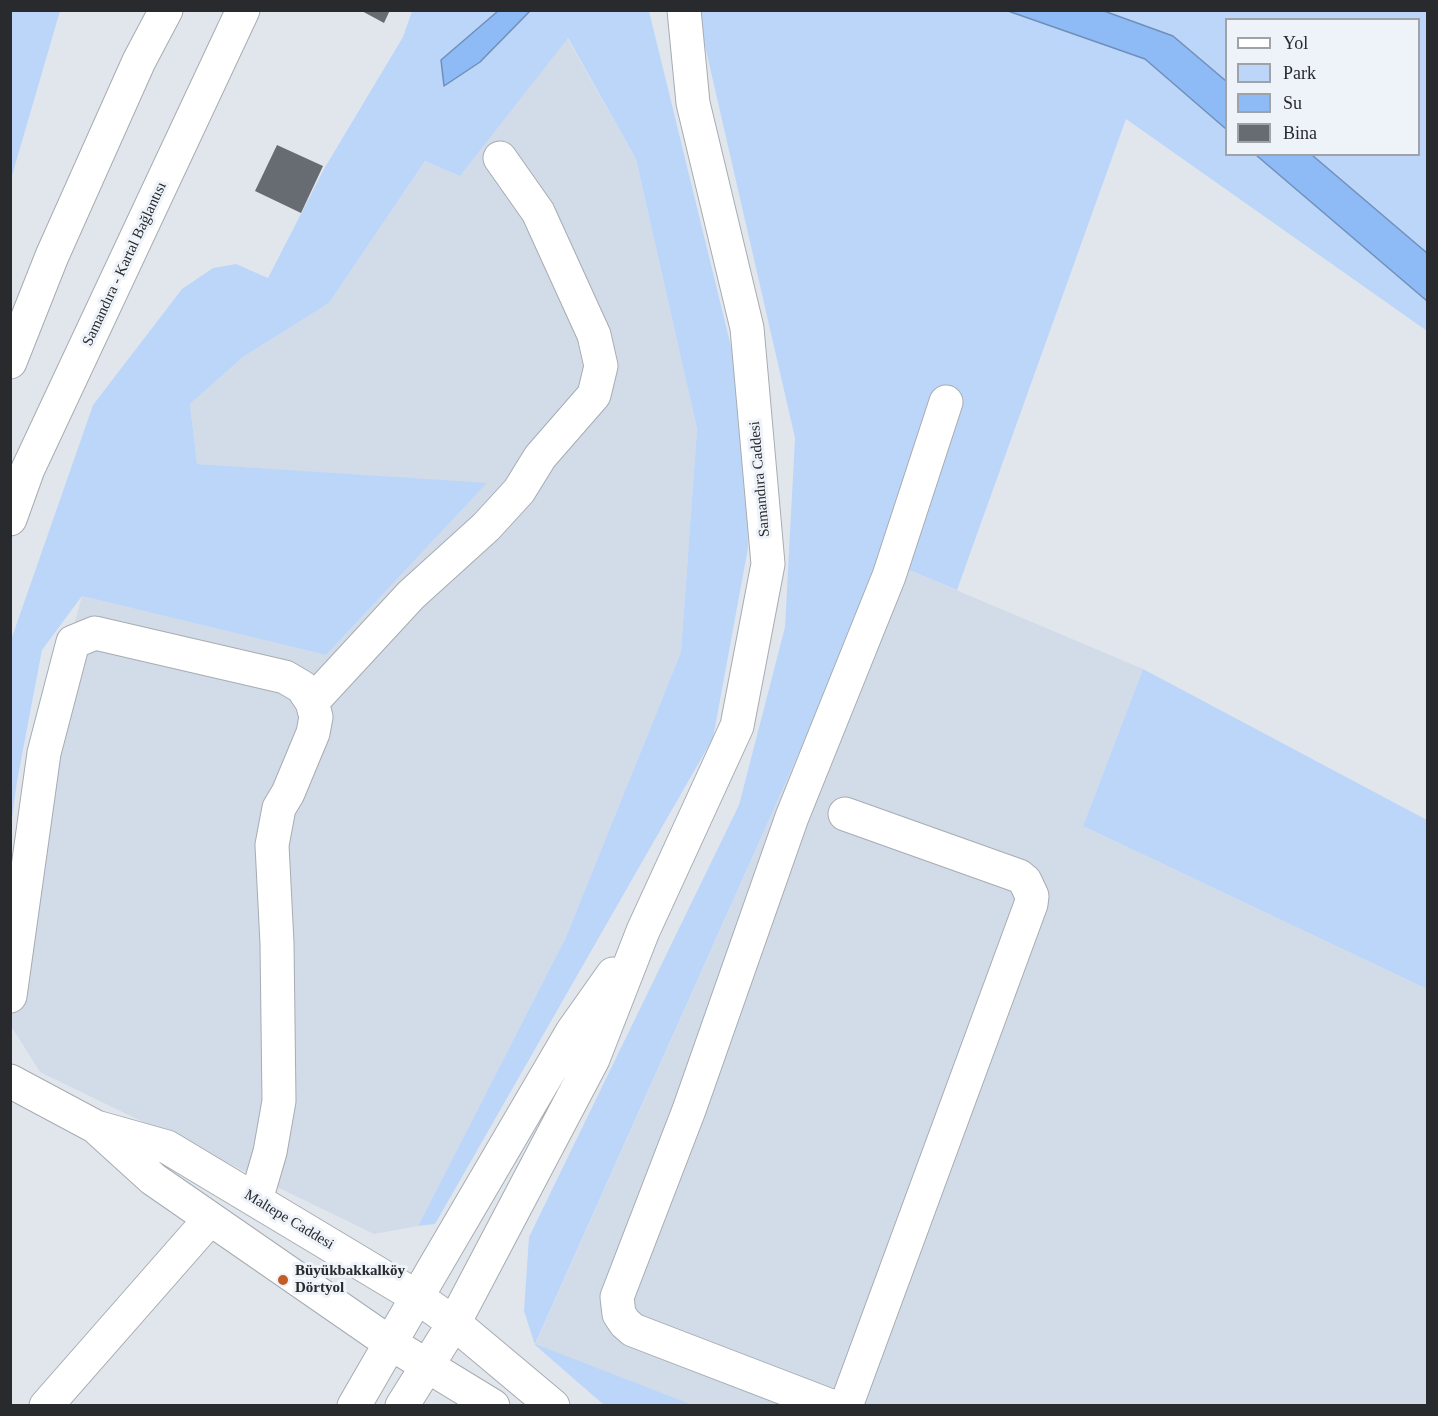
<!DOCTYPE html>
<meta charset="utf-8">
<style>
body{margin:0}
#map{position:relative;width:1438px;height:1416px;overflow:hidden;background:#e1e6ed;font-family:Georgia,serif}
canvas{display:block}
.frame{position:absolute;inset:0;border:12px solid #282a2d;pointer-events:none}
.legend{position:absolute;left:1225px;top:18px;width:195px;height:138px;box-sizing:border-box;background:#eef3fa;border:2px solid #9fa3a8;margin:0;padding:8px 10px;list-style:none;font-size:18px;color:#282a2d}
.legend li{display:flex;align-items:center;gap:12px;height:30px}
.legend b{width:30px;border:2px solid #9fa3a8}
</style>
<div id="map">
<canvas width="1438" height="1416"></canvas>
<div class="frame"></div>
<ul class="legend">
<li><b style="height:8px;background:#fff"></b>Yol</li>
<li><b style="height:16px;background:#bcd6f9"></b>Park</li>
<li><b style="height:16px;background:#8ebaf6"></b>Su</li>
<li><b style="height:16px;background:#676c72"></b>Bina</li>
</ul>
</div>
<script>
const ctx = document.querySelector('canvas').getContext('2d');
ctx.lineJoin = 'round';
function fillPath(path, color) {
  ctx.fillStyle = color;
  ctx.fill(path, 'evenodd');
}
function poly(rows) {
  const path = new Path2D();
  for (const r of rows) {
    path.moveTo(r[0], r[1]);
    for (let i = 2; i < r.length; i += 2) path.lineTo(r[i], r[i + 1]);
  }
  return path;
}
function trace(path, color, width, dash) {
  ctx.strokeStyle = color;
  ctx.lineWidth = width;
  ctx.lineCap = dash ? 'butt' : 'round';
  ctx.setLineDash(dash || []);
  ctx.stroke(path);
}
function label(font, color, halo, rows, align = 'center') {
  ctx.font = font + ' Georgia,serif';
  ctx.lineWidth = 6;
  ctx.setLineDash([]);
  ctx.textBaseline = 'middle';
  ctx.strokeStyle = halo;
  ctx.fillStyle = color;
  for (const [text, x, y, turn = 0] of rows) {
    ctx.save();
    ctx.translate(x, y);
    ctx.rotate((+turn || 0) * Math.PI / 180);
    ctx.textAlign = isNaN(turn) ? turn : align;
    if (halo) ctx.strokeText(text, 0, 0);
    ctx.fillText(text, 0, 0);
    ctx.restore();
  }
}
fillPath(poly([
 [567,38,636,159,697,429,681,652,566,937,418,1226,374,1234,40,1072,11,1026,36,763,82,596,326,655,486,484,197,464,190,404,243,357,329,303,425,161,460,176],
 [885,560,1143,669,1083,826,1427,989,1427,1405,693,1405,535,1345]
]), '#d2dbe8');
fillPath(poly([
 [11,10,60,11,11,179,10,11],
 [412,11,498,11,441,60,480,62,530,11,649,11,746,408,748,548,713,738,435,1224,418,1226,566,937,681,652,697,429,636,159,568,38,460,176,425,161,329,303,243,357,190,404,197,464,487,483,326,655,82,596,42,650,17,781,11,826,11,640,93,405,182,289,213,268,236,264,268,278,324,169,403,37],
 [697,11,1008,11,1145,59,1226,129,1226,154,1256,155,1427,301,1427,331,1126,119,957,590,885,560,535,1344,693,1405,604,1405,535,1345,524,1311,529,1237,739,805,785,627,795,438],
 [1104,11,1427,11,1427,253,1312,155,1418,154,1418,20,1226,20,1226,81,1173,36],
 [1143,669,1427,820,1427,989,1083,826]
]), '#bcd6f9');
const water = poly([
 [498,11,530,11,480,62,444,86,441,60,498,11],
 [1008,11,1104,11,1173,36,1226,81,1226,129,1145,59,1008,11],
 [1256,155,1312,155,1427,253,1427,301,1256,155]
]);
fillPath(water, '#8ebaf6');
trace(water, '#6f8fba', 1.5);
fillPath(poly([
 [360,10,390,10,384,23],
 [277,145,323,166,301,213,255,191]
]), '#676c72');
const minor = poly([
 [312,702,411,595,486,527,519,491,540,457,594,395,601,366,594,335,538,212,500,158],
 [845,814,1019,876,1025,881,1032,896,1031,904,846,1406],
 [10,996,44,753,73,642,95,633,285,677,302,687,312,702,316,717,313,733,288,793,279,808,272,845,277,943,279,1101,270,1152,256,1200],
 [417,1297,572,1032,613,974],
 [454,1323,593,1059,643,931,737,726,768,564,747,328,693,103,684,10],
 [46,1406,210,1219],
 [831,1406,633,1330,625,1323,619,1314,617,1297,689,1110,792,817,889,576,946,402]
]);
const major = poly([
 [10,1081,96,1127,167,1147,417,1297,454,1323,553,1406],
 [99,1130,153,1179,390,1343,493,1406],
 [354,1406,417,1297],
 [402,1406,454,1323]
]);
const highway = poly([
 [10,362,52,256,139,61,166,10],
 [10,519,28,469,243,10]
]);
trace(minor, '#a7acb2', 35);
trace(major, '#a7acb2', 35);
trace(highway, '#a7acb2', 35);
trace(minor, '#fff', 33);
trace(major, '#fff', 33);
trace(highway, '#fff', 33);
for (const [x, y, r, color] of [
 [283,1280,6,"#c15d27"]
]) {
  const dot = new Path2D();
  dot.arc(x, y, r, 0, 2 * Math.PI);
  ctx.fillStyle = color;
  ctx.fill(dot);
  trace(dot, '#eef3fa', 2);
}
label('15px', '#282a2d', '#eef3fa', [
 ["Samandıra - Kartal Bağlantısı",125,264,-65],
 ["Samandıra Caddesi",760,479,-95],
 ["Maltepe Caddesi",289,1220,31]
]);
label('bold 15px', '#282a2d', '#eef3fa', [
 ["Büyükbakkalköy",295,1271],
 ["Dörtyol",295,1288]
], 'left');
</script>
